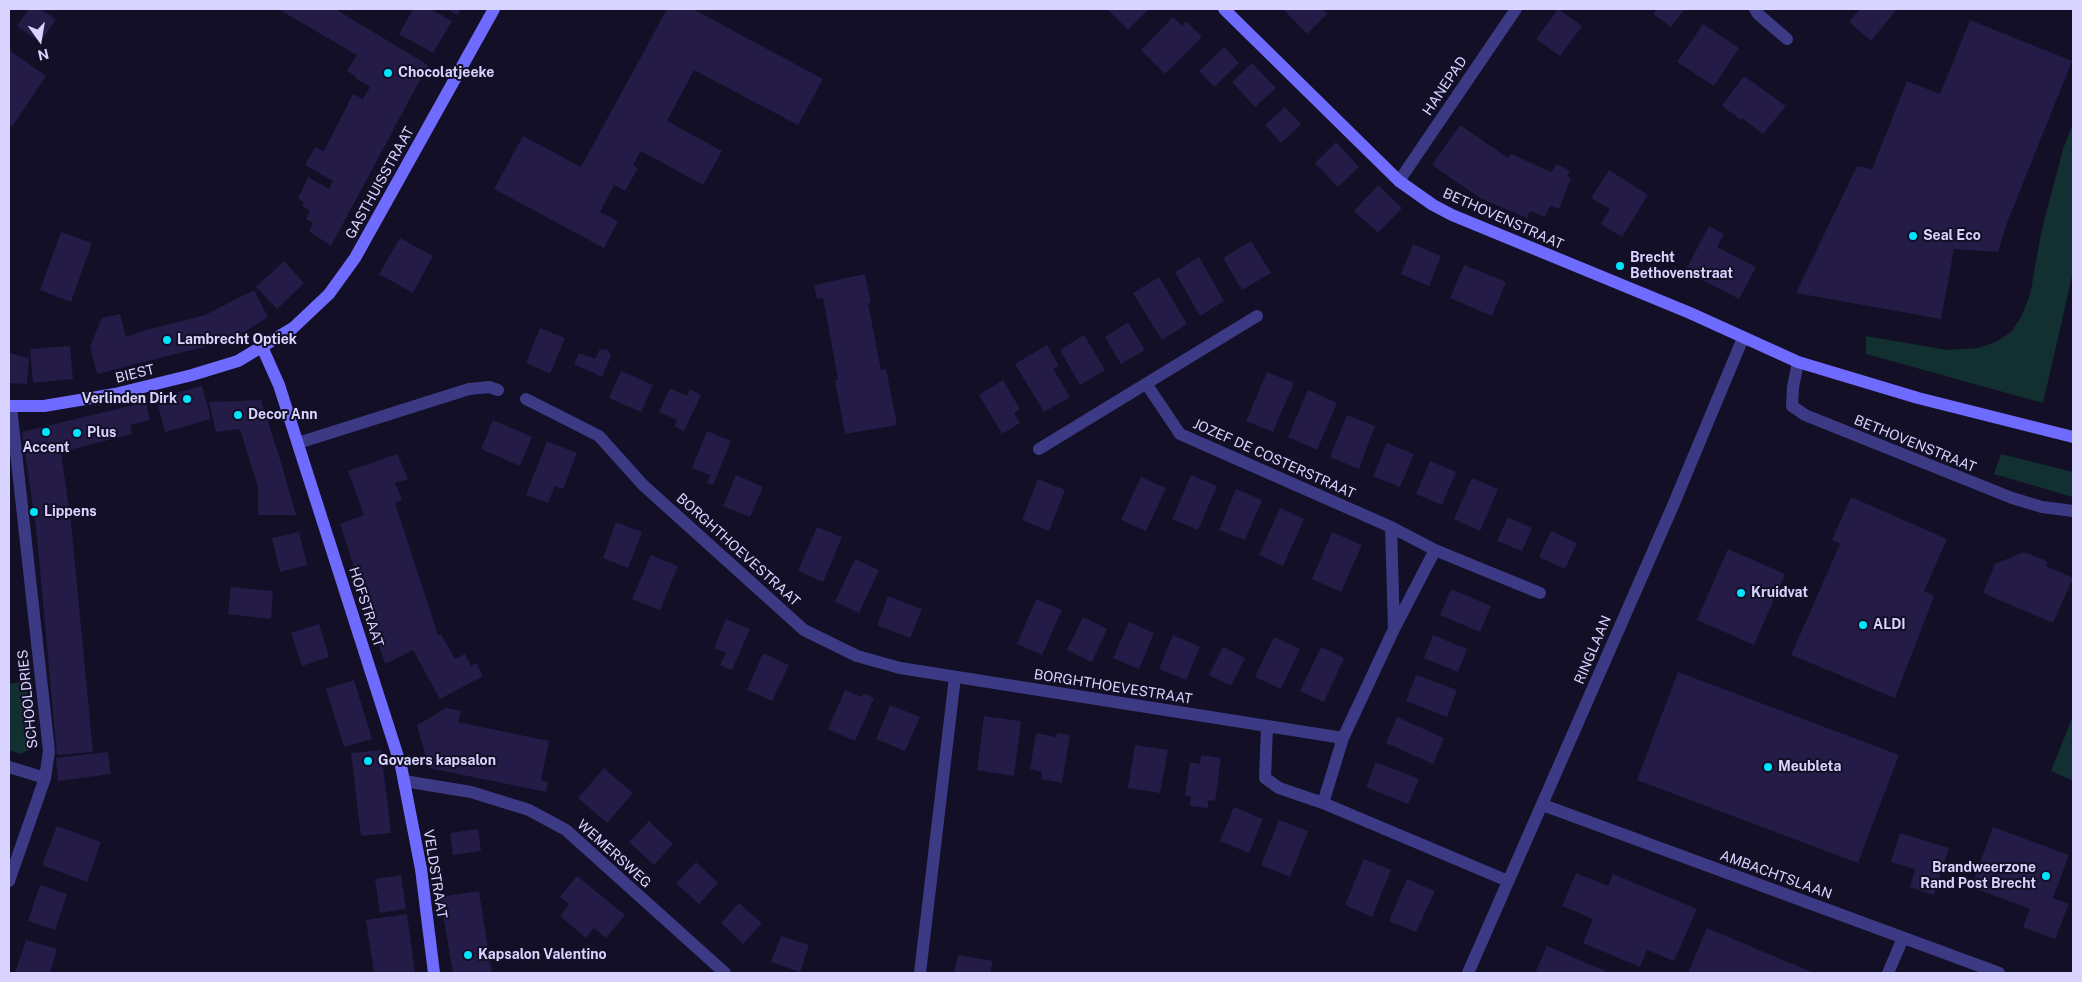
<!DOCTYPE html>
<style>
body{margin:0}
#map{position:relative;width:2082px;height:982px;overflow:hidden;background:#130f26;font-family:"Public Sans",sans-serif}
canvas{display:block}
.frame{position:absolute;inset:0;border:10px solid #d9d4ff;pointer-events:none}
.north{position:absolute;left:15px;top:15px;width:50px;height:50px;-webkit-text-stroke:4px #130f26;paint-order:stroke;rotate:167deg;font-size:14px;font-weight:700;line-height:20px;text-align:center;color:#d9d4ff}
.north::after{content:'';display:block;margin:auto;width:18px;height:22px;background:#d9d4ff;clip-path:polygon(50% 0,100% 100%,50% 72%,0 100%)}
</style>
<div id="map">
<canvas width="2082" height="982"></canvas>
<div class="frame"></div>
<div class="north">N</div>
</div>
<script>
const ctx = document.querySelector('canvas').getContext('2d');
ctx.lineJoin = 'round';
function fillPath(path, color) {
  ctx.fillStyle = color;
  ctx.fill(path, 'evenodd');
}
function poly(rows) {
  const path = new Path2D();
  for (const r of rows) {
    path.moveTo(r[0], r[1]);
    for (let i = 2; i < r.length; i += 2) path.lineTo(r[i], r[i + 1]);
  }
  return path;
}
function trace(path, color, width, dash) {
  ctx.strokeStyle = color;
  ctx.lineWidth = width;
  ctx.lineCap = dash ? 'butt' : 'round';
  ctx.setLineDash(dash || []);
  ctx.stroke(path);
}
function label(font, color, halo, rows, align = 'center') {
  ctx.font = font + ' "Public Sans",sans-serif';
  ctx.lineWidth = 4;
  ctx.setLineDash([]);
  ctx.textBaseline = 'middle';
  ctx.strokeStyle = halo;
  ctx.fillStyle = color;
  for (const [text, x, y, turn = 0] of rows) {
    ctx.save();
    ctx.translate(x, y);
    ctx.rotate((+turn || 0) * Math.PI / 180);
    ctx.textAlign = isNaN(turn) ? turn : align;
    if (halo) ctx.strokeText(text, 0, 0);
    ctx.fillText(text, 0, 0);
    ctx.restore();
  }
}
fillPath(poly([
 [2073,124,2073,272,2043,403,1866,354,1866,336,1947,350,1978,348,1996,342,2011,332,2021,317,2030,295,2041,233,2063,149],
 [2001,454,2073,472,2073,497,1994,474],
 [26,681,33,742,29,750,21,754,9,750,9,684],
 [2073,716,2073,781,2051,771]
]), '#12302f');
fillPath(poly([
 [29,9,41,9,56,20,40,42,17,26],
 [278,9,335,9,428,65,331,246,309,231,313,223,306,219,310,210,302,206,304,203,298,198,308,177,329,189,333,181,305,165,315,147,324,151,353,94,363,99,370,87,355,78,356,76,347,71,357,55],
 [413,9,430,9,452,21,433,53,399,34],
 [447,9,461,9,457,15],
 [667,9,693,9,823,79,798,125,694,70,667,121,722,151,703,185,641,151,633,165,638,168,625,191,614,185,600,212,618,221,604,248,494,189,523,136,581,167],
 [1107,9,1149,9,1128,30],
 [1283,9,1322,9,1327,14,1307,34],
 [1558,9,1582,26,1560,56,1536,39],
 [1657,9,1685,9,1671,27,1653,14],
 [1860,9,1897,9,1871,41,1849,22],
 [1173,17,1182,26,1186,21,1202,37,1165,74,1141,50],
 [1970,20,2072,61,2007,223,1998,252,1954,249,1941,319,1796,293,1857,166,1872,169,1907,81,1940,94],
 [1703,24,1739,48,1714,86,1677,62],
 [1224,47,1239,63,1214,87,1199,71],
 [9,50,46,76,12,127,9,125],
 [1252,63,1276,88,1255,107,1232,82],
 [1744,76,1786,106,1763,134,1742,118,1741,120,1722,106],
 [1285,107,1301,124,1281,143,1265,125],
 [1460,125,1508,158,1511,154,1551,172,1557,164,1570,171,1567,176,1571,178,1559,209,1550,206,1545,217,1530,211,1527,218,1480,198,1432,165],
 [1336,142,1359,167,1338,187,1315,163],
 [1609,170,1648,195,1622,237,1601,224,1610,209,1591,198],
 [1378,185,1402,208,1378,233,1354,211],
 [1709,226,1724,234,1717,247,1756,267,1739,299,1685,271],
 [61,232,92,243,71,302,40,290],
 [400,238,433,256,413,293,379,274],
 [1251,241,1271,273,1242,290,1223,258],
 [1413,244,1441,256,1429,286,1401,274],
 [1199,257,1224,301,1200,316,1175,272],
 [284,261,304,283,277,309,256,287],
 [1464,265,1506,282,1492,316,1450,298],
 [865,274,871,303,868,303,881,370,886,369,897,425,845,434,835,380,838,379,823,298,817,299,814,285],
 [1159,277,1187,324,1162,340,1133,293],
 [254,290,268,317,246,331,219,343,97,374,90,346,102,318,120,314,126,337,142,331,205,315],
 [1128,322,1145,350,1121,364,1105,337],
 [540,328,565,338,550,374,526,363],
 [1084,335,1105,370,1080,385,1060,350],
 [1047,345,1059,366,1053,369,1070,397,1044,412,1015,364],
 [70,346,73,379,33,383,30,349],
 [600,349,608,350,611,356,602,377,574,364,579,353,595,359],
 [9,353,29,358,27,384,9,383],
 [621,371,653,385,641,412,609,398],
 [1267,372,1294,383,1273,432,1246,421],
 [1003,380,1020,409,1014,413,1020,423,1002,434,979,395],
 [202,386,211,419,165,432,156,398],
 [670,388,687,396,690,389,701,395,684,431,674,426,677,420,659,412],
 [1308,390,1337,403,1317,450,1288,437],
 [261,400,280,459,296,515,258,515,258,487,240,429,216,432,209,402],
 [146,402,150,420,130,425,132,434,61,452,71,522,93,752,57,755,36,527,22,432],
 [1347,415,1375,426,1359,469,1330,457],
 [493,420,532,437,520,466,481,449],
 [707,431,731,441,713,485,707,483,710,475,692,468],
 [547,441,577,453,563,489,555,486,548,503,526,495],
 [1387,443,1414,454,1400,487,1373,476],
 [397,454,408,479,395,483,402,500,395,503,438,635,441,634,455,659,465,654,471,666,476,663,483,676,440,699,413,650,385,664,340,524,364,515,348,471],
 [1430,461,1456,472,1442,505,1416,494],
 [736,475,763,487,750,517,723,506],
 [1191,475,1217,486,1198,530,1172,519],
 [1141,477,1166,488,1146,531,1121,520],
 [1472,478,1498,489,1480,531,1454,519],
 [1038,479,1065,490,1049,531,1022,520],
 [1236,489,1262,500,1245,540,1219,530],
 [1851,497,1947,539,1924,591,1934,596,1895,698,1791,655,1840,544,1832,540],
 [1280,508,1304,519,1283,566,1259,555],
 [1508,517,1532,528,1522,551,1497,541],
 [616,522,642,532,628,568,603,558],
 [817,527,842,537,823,582,798,571],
 [1551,531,1577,543,1565,569,1539,557],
 [299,532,307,565,280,572,272,538],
 [1332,532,1362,545,1341,592,1312,579],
 [1728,549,1785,574,1754,645,1697,620],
 [2024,552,2047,561,2046,566,2073,578,2053,623,1983,593,1995,564],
 [651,555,678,566,660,610,632,599],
 [855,559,879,570,859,613,835,602],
 [231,587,273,591,271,619,228,614],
 [1451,589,1491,606,1480,632,1440,615],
 [888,596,922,609,910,638,877,625],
 [1036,599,1062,610,1042,655,1017,644],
 [1083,617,1107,629,1092,662,1067,650],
 [726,619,750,629,732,670,720,665,726,653,714,648],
 [1129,622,1154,633,1139,669,1113,658],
 [319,624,329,657,302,666,291,633],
 [1173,635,1200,647,1186,680,1159,669],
 [1433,635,1467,649,1458,672,1424,658],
 [1274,637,1300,649,1281,689,1255,677],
 [1223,647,1245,658,1231,686,1209,675],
 [1321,647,1344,658,1324,702,1300,691],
 [763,653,789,665,772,701,747,690],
 [1678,672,1899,755,1858,863,1637,780],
 [1416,675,1457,690,1447,717,1406,701],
 [354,680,372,739,344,747,326,689],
 [845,690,862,697,863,693,874,698,855,741,828,729],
 [890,705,920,717,905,751,876,739],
 [446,708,461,711,458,722,549,741,541,780,548,782,546,792,429,768,417,725],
 [984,716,1021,721,1014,776,977,770],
 [1397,717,1444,738,1433,764,1386,743],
 [1036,733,1056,737,1057,733,1070,735,1062,783,1041,779,1042,772,1030,769],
 [1135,745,1168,750,1160,793,1128,788],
 [381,750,391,833,361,836,351,753],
 [108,752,111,774,58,781,56,758],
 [1201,755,1221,758,1215,801,1208,800,1208,808,1190,806,1191,796,1185,796,1190,762,1200,764],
 [1376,762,1419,779,1408,804,1366,787],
 [604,768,633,793,607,823,578,798],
 [1234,807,1263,819,1249,853,1220,841],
 [1279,820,1308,831,1290,877,1261,865],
 [649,821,673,844,654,865,629,842],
 [57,826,101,842,87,882,42,865],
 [1993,827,2069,855,2053,898,2069,904,2055,939,2023,927,2030,909,1971,887],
 [478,829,481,851,453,855,450,833],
 [1900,833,1949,848,1934,895,1910,887,1915,869,1891,862],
 [1364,859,1391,870,1372,917,1345,905],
 [696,862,718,883,699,904,676,883],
 [1576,873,1608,886,1613,874,1697,909,1674,961,1647,950,1640,967,1583,943,1593,919,1562,906],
 [401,875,406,909,380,913,375,879],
 [577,876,625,915,606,938,594,928,586,938,560,916,569,904,560,897],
 [1407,879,1435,891,1416,932,1389,921],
 [40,885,67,894,55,930,28,921],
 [479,891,492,973,453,973,440,897],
 [739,903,762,923,743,944,721,923],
 [407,914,415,973,374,973,366,920],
 [1707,928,1814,973,1688,973],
 [781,936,809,945,800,972,771,962],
 [26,940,57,949,50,973,15,973],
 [1547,946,1610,973,1535,973],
 [958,955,993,961,990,973,954,973]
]), '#241b47');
trace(poly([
 [1755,9,1758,14,1787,39],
 [1399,181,1516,9],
 [1798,362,1793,387,1792,406,1805,415,2012,498,2042,507,2073,511],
 [1147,385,1180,434,1391,527,1435,550,1540,593],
 [526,399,599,436,643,485,804,630,857,656,900,668,1343,738],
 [298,443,469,389,489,387,498,390],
 [1039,449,1257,316],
 [1391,527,1394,629],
 [1267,727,1265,778,1279,788,1323,803,1508,881],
 [9,767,45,778],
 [404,781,471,792,529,810,566,830,725,973],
 [1323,803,1343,738,1394,629,1435,550],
 [1543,805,1999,973],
 [9,881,45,778,49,751,11,407],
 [920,973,955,677],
 [1468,973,1672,508,1743,338],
 [1888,973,1903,938]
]), '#3d3a85', 12);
trace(poly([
 [1224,9,1399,181,1433,205,1452,215,1690,313,1798,362,1918,398,2073,437],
 [262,347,279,385,401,766,421,869,434,973],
 [9,406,44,406,115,394,192,375,238,361,293,328,329,294,355,258,494,9]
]), '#6f6bff', 12);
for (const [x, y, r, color] of [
 [388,73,5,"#00e5ff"],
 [1913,236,5,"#00e5ff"],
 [1620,266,5,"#00e5ff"],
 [167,340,5,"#00e5ff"],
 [187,399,5,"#00e5ff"],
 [238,415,5,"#00e5ff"],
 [46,432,5,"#00e5ff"],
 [77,433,5,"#00e5ff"],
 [34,512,5,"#00e5ff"],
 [1741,593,5,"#00e5ff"],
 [1863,625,5,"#00e5ff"],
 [368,761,5,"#00e5ff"],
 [1768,767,5,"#00e5ff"],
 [2046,876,5,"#00e5ff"],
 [468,955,5,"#00e5ff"]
]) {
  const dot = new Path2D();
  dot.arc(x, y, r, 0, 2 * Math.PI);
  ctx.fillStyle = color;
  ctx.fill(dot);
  trace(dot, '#130f26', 2);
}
label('bold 14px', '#d9d4ff', '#130f26', [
 ["Chocolatjeeke",398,73],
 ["Seal Eco",1923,236],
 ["Brecht",1630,258],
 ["Bethovenstraat",1630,274],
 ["Lambrecht Optiek",177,340],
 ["Verlinden Dirk",177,399,"right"],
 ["Decor Ann",248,415],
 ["Plus",87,433],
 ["Accent",46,448,"center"],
 ["Lippens",44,512],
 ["Kruidvat",1751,593],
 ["ALDI",1873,625],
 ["Govaers kapsalon",378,761],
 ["Meubleta",1778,767],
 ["Brandweerzone",2036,868,"right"],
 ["Rand Post Brecht",2036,884,"right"],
 ["Kapsalon Valentino",478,955]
], 'left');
label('14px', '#d9d4ff', '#130f26', [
 ["HANEPAD",1445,86,-56],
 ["GASTHUISSTRAAT",380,183,-61],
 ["BETHOVENSTRAAT",1503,219,24],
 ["BIEST",135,374,-14],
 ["BETHOVENSTRAAT",1915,444,22],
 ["JOZEF DE COSTERSTRAAT",1274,459,24],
 ["BORGHTHOEVESTRAAT",738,550,42],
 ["HOFSTRAAT",366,607,72],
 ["RINGLAAN",1593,650,-67],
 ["BORGHTHOEVESTRAAT",1113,687,9],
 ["SCHOOLDRIES",28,699,-96],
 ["WEMERSWEG",614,854,42],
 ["VELDSTRAAT",435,874,81],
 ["AMBACHTSLAAN",1776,875,20]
]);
</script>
